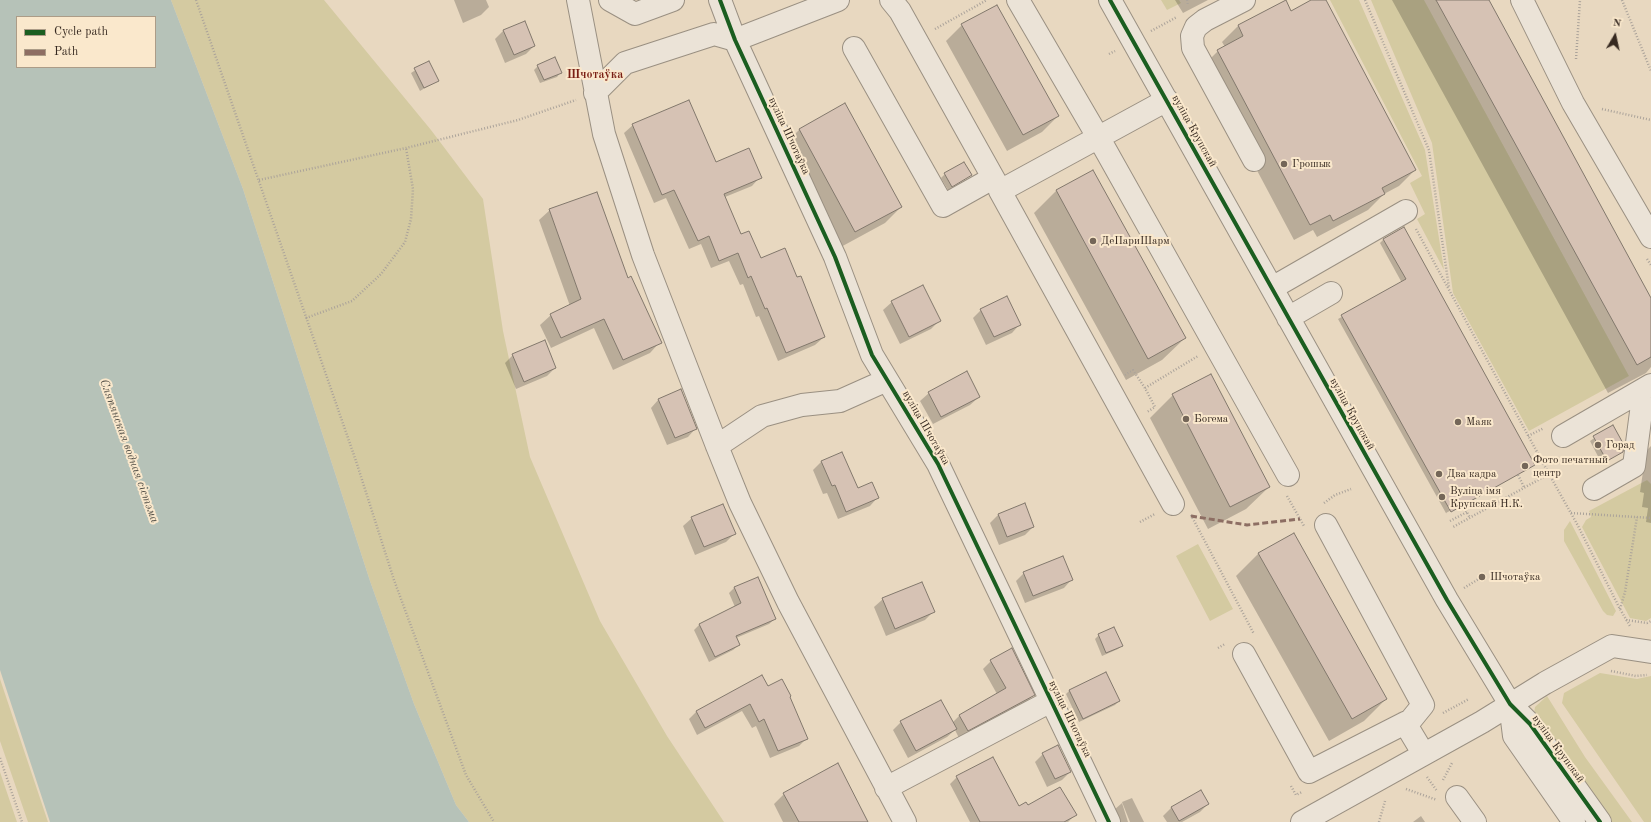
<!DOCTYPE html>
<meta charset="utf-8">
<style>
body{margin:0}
#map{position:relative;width:1651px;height:822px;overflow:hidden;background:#e8d8c0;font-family:"Old Standard TT",serif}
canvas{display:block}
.legend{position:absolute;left:16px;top:16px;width:140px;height:52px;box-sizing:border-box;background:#fae8cc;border:1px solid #ac9c87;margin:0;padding:5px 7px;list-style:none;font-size:12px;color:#362920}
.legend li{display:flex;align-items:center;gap:8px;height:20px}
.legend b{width:20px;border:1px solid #ac9c87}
.north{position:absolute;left:1595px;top:16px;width:40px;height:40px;-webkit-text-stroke:3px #fae8cc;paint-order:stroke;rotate:9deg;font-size:11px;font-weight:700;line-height:16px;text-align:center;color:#362920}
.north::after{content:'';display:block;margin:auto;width:14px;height:18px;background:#362920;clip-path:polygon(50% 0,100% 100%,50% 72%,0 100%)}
</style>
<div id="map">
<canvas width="1651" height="822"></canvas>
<ul class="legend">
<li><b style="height:5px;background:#1b5e20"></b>Cycle path</li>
<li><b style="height:5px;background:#8d6e63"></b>Path</li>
</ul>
<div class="north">N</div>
</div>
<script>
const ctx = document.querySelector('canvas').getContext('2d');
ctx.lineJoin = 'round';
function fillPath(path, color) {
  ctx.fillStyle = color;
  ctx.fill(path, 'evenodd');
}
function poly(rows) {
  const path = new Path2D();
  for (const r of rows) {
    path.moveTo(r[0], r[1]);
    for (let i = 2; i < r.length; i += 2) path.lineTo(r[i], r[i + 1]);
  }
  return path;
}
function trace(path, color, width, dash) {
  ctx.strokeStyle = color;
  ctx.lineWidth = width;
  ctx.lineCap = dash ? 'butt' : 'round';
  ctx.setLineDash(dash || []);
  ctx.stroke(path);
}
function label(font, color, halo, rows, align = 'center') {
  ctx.font = font + ' "Old Standard TT",serif';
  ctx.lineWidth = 4;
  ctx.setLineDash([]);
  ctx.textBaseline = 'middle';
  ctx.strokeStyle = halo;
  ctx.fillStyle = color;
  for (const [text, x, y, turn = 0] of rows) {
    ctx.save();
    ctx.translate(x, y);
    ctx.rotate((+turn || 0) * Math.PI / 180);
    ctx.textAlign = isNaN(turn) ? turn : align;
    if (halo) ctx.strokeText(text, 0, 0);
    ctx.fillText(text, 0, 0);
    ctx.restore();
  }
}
fillPath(poly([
 [171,0,324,0,431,130,483,199,503,331,530,457,600,621,667,736,724,822,469,822,456,805,414,704,370,581,243,189],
 [1161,0,1179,0,1181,3,1167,10],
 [1330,0,1359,0,1425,150,1444,270,1417,219,1425,214,1410,183,1422,176],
 [1371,0,1424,0,1629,376,1529,431,1453,293,1432,143],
 [1647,480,1651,484,1651,618,1646,621,1630,618,1582,527,1586,520,1591,517,1589,511],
 [1570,521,1616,611,1613,616,1607,615,1603,611,1564,541,1564,530],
 [1198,544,1233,609,1210,621,1176,556],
 [1600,673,1637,679,1651,676,1651,822,1644,822,1562,703,1564,693],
 [0,679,48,822,28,822,0,741],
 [1547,696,1585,757,1632,822,1609,822,1534,714,1535,707],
 [0,772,17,822,0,822]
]), '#d4caa1');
fillPath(poly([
 [0,0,171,0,243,189,370,581,414,704,456,805,469,822,50,822,0,670],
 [17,17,155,17,155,67,17,67]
]), '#b6c2b8');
fillPath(poly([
 [454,0,486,0,489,7,481,15,463,23],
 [1175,0,1208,0,1183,13],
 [1314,0,1325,0,1415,170,1399,186,1384,194,1368,210,1317,237,1313,230,1294,240,1202,67,1218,51,1225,47,1222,42,1238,26,1285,2,1291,12],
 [1392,0,1488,0,1651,301,1651,367,1646,373,1608,393],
 [962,25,1058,116,1042,132,1007,151,946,41],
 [503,31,534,46,526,54,505,63,495,39],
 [428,62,438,80,420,91,411,73],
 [538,66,560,73,557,77,540,83,534,70],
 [845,105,901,207,885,223,839,248,783,146,799,130],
 [633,125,716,164,760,177,752,186,725,197,741,235,824,337,815,345,778,361,759,316,756,317,743,284,740,285,729,261,711,268,701,244,689,249,666,198,654,203,624,133],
 [1093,171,1185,338,1162,360,1126,380,1034,213,1056,191],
 [945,174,971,175,948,190,941,178],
 [550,210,628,279,660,342,650,353,613,370,594,328,551,348,540,325,551,315,570,306,539,220],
 [1384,239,1534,465,1446,513,1447,515,1338,319,1402,283,1380,243],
 [892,302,939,321,931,329,900,344,883,310],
 [981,310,1020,324,1012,333,986,345,973,318],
 [513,355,555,368,547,376,516,389,505,363],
 [929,393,979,397,970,405,933,424,920,401],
 [1173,395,1269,487,1246,509,1208,529,1150,418],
 [659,399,696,428,688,437,667,445,651,408],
 [1612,426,1622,451,1602,464,1590,441],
 [1651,446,1651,523,1646,522,1648,508,1642,507,1644,493,1640,492,1646,451],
 [842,453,857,490,878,497,870,506,838,519,827,493,823,494,813,470,821,462],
 [1025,505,1033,527,1025,535,999,545,990,523,998,515],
 [692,518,735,533,726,542,695,555,683,526],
 [1293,534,1386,699,1364,721,1329,741,1236,576,1258,554],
 [1024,573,1072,579,1064,588,1025,603,1016,581],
 [758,578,775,619,769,624,736,638,739,645,733,650,709,662,694,630,699,625,735,607,729,593,734,588],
 [883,599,933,612,925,620,886,636,874,607],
 [1099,635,1121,646,1118,649,1102,656,1095,639],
 [991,661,1034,695,1025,703,959,738,955,730,947,737,908,758,893,730,901,722,952,723,959,716,997,694,983,669],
 [762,676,768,687,789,697,806,739,799,746,770,758,756,726,752,728,742,711,697,735,689,719,696,712],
 [1069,691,1119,701,1115,705,1079,722,1066,694],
 [1043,754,1070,772,1062,780,1047,787,1035,762],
 [992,758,1018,807,1028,807,1075,815,1068,822,970,822,950,784,957,777],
 [838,765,868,822,783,822,774,804,784,794],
 [1201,791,1208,804,1200,812,1182,822,1167,822,1163,816,1171,808],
 [1132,798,1144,822,1130,822,1122,802],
 [1122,803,1128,822,1119,822,1114,810],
 [1421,816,1425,822,1413,822]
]), '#0003');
const building = poly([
 [1286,0,1291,11,1311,0,1326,0,1416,170,1382,188,1385,194,1333,221,1330,215,1310,225,1217,50,1243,36,1238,25,1286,0],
 [1436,0,1489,0,1651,298,1651,357,1637,365,1436,0],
 [997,5,1059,116,1023,135,961,24,997,5],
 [525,21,535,46,514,55,503,30,525,21],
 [555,57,562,73,544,80,537,65,555,57],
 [429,61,439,81,424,88,414,68,429,61],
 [689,100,716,162,749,148,762,178,724,194,741,234,749,231,761,258,785,248,797,277,801,276,825,337,786,353,767,308,765,309,751,276,748,278,738,253,719,261,709,236,698,241,674,190,662,195,632,124,689,100],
 [845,103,902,207,855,232,799,129,845,103],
 [964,162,972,175,952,187,944,173,964,162],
 [1093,170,1186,338,1148,359,1056,190,1093,170],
 [597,192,628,278,631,276,662,343,623,360,604,319,561,338,550,314,581,299,549,209,597,192],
 [1404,227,1535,465,1451,512,1341,315,1406,279,1383,239,1404,227],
 [923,285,941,321,909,337,891,301,923,285],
 [1007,296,1021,325,994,337,980,309,1007,296],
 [545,340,556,368,524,382,512,354,545,340],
 [967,371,980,397,941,417,928,392,967,371],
 [1211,374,1270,487,1230,507,1172,394,1211,374],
 [681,389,697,429,675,438,658,399,681,389],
 [1613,425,1624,445,1623,452,1607,461,1593,436,1613,425],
 [842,452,858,488,872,482,879,498,846,512,835,485,832,486,821,461,842,452],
 [1025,503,1034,527,1007,537,998,514,1025,503],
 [723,504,736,534,704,547,691,517,723,504],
 [1294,533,1387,699,1352,719,1258,553,1294,533],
 [1063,556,1073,580,1033,596,1023,572,1063,556],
 [758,577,776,619,736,636,740,645,715,657,699,624,741,603,734,587,758,577],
 [922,582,935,612,895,629,882,598,922,582],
 [1114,627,1123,646,1106,653,1098,634,1114,627],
 [1012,648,1035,695,968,731,959,715,1006,688,990,660,1012,648],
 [1106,672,1120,701,1083,719,1069,690,1106,672],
 [762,675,768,686,782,679,791,696,790,697,808,739,778,751,764,719,759,722,750,704,705,728,696,711,762,675],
 [941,700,957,729,916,751,900,721,941,700],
 [1058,745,1071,772,1055,779,1042,753,1058,745],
 [993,757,1019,806,1026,802,1028,805,1060,787,1077,815,1064,822,980,822,956,776,993,757],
 [838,763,868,822,799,822,783,793,838,763],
 [1201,790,1209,804,1179,821,1171,807,1201,790]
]);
fillPath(building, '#d6c2b4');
trace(building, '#82786c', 1);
const minor = poly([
 [578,0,604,134,643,255,717,446,740,503,788,602,905,822],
 [610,0,635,14,673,0],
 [720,0,735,40,835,257,872,355,938,464,1109,822],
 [891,0,900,11,1000,190],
 [1018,0,1105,149,1288,475],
 [1110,0,1447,600,1510,704,1530,724,1600,822],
 [1244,0,1205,20,1196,27,1192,36,1193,48,1254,160],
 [1522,0,1573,103,1651,237],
 [735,40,838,0],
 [854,48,943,206,993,178],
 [595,93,625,63,714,34,735,40],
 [1167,100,1000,191,1173,504],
 [1272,288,1406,211],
 [1288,318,1331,293],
 [1563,436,1651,385],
 [717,446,762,416,802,405,840,401,887,380],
 [1594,489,1634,466,1644,389],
 [1326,525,1423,705,1410,721,1405,723,1423,753],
 [1244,654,1309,772,1405,723],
 [1510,704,1514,736,1574,822],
 [886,788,1051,701],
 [1457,797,1475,822],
 [1302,822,1482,722,1545,683,1612,646,1651,652]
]);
trace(minor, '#9a9082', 24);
trace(poly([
 [196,0,356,461,394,580,466,775,494,822],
 [1187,0,1188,6],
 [1365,0,1429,150,1449,288],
 [1622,0,1651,71],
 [935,29,987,0],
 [1151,31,1177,17],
 [1109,54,1115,51],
 [1576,59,1580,0],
 [1602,109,1651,120],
 [259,180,406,148,518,120,576,100],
 [1416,229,1549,474,1453,527],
 [1647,259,1651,265],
 [306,318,352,301,381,274,405,242,411,219,413,189,406,148],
 [1125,375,1133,370,1145,388,1155,407,1147,412],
 [1145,388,1198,356],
 [1528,436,1544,428],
 [1549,474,1577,524,1620,609,1630,626],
 [1518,475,1524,487],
 [1287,496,1304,526],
 [1324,503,1335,495,1351,489],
 [1463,505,1470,518],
 [1571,513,1651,518],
 [1191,515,1254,634],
 [1450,521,1467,512],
 [1140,522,1155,514],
 [1464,588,1482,577],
 [1620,609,1625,592,1637,517],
 [1626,620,1647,623,1651,621],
 [1218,648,1225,644],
 [1611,671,1636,676,1647,675],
 [1443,713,1469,699],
 [0,758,22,822],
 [1427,777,1437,791],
 [1443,780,1452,763],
 [1291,786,1296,795,1302,792],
 [1406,789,1437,800],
 [1379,822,1385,801]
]), '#aba39a', 2.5, [1, 2]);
trace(minor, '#ebe3d7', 22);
trace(poly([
 [1191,516,1247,525,1300,519]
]), '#8d6e63', 3, [6, 3]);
trace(poly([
 [720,0,735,40,835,257,872,355,938,464,1109,822],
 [1110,0,1447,600,1510,704,1530,724,1600,822]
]), '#1b5e20', 4);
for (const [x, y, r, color] of [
 [1284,164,4,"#746658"],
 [1093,241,4,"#746658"],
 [1186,419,4,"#746658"],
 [1458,422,4,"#746658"],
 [1598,445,4,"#746658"],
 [1525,466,4,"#746658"],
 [1439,474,4,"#746658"],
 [1442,497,4,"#746658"],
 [1482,577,4,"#746658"]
]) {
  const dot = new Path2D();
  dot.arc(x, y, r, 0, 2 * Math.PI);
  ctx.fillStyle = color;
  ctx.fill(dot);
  trace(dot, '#fae8cc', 1.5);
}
label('11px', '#362920', '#fae8cc', [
 ["вуліца Крупскай",1194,131,61],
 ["вуліца Шчотаўка",789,136,65],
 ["вуліца Крупскай",1352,414,61],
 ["вуліца Шчотаўка",926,428,60],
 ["вуліца Шчотаўка",1070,719,64],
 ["вуліца Крупскай",1558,749,54]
]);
label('11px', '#362920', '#fae8cc', [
 ["Грошык",1292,164],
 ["ДеПариШарм",1101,241],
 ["Богема",1194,419],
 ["Маяк",1466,422],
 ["Горад",1606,445],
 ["Фото печатный",1533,460],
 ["центр",1533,473],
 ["Два кадра",1447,474],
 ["Вуліца імя",1450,491],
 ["Крупскай Н.К.",1450,504],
 ["Шчотаўка",1490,577]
], 'left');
label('bold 12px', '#7a1f14', '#fae8cc', [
 ["Шчотаўка",595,75]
]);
label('italic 12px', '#504d45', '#fae8cc', [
 ["Сляпянская водная сістэма",129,451,70]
]);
</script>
